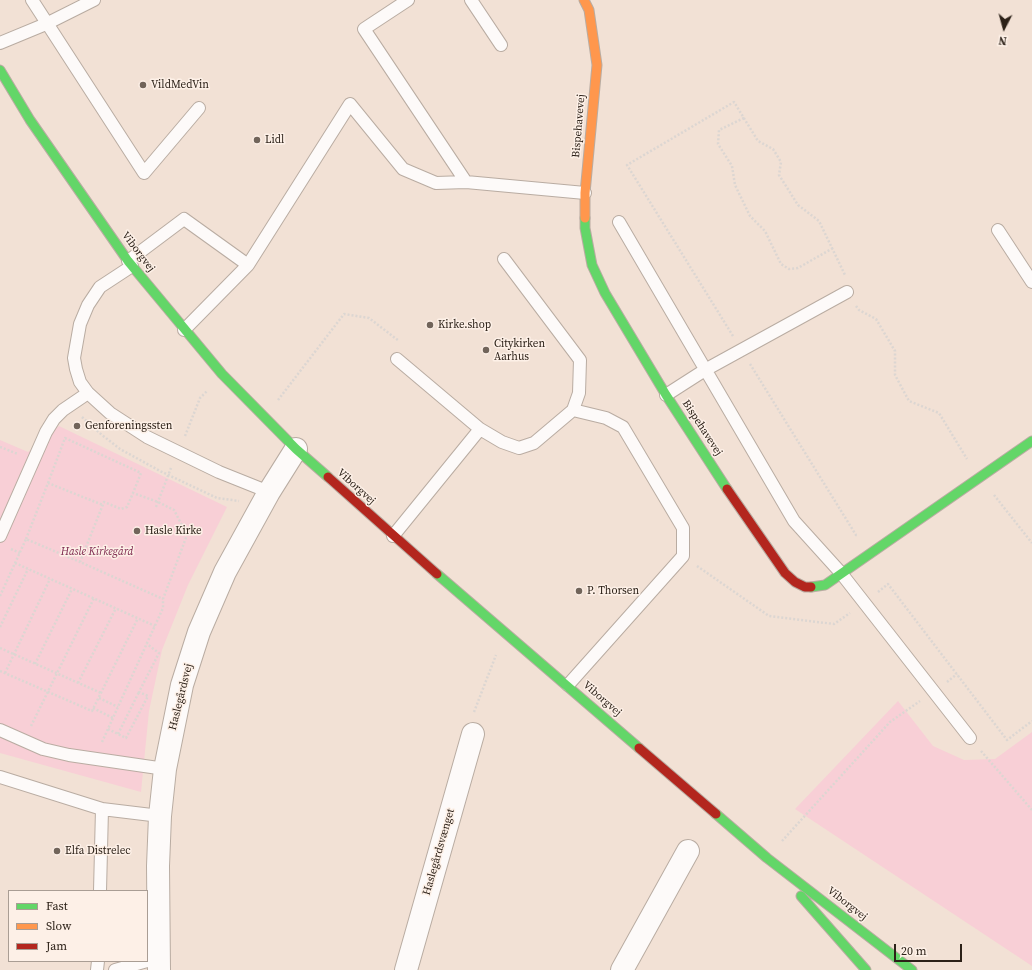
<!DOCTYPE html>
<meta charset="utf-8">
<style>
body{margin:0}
#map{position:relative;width:1032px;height:970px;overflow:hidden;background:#f2e1d5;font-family:"Source Serif 4",serif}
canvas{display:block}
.legend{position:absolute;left:8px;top:890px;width:140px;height:72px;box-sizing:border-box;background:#fdf0e7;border:1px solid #a99d94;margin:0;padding:5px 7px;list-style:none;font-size:12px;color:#2c2118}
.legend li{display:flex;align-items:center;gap:8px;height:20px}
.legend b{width:20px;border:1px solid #a99d94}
.north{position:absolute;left:984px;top:8px;width:40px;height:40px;-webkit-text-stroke:3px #fdf0e7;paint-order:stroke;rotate:186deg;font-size:11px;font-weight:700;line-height:16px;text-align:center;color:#2c2118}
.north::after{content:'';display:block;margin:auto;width:14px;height:18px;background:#2c2118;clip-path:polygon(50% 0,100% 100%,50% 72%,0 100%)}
.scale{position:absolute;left:894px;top:944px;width:68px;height:18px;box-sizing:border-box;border:2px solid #2c2118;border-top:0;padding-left:5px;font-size:12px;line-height:14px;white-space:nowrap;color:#2c2118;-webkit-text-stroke:3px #fdf0e7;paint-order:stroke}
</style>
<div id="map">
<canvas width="1032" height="970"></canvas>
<ul class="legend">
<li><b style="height:5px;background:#63d668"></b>Fast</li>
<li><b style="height:5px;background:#ff974d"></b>Slow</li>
<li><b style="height:5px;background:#b3261e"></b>Jam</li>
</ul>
<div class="north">N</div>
<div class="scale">20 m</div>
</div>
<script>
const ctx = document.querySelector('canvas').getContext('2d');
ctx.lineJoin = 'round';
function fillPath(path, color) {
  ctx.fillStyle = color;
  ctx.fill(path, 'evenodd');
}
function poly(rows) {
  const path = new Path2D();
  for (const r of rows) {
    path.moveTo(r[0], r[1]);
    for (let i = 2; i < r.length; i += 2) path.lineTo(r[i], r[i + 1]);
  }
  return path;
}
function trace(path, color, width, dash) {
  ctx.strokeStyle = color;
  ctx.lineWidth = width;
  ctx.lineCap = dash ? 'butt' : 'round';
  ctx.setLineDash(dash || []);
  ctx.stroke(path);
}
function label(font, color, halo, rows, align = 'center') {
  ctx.font = font + ' "Source Serif 4",serif';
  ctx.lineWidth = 3;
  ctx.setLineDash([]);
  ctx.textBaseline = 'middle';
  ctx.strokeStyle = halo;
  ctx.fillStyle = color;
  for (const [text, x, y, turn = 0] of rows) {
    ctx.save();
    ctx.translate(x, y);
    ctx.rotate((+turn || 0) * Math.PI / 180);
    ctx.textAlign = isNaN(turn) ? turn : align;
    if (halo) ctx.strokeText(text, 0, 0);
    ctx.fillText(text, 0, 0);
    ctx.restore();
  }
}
fillPath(poly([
 [59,426,227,507,188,585,162,650,149,711,141,792,0,753,0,440,28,452],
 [898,701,933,746,964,760,995,759,1032,732,1032,966,795,809]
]), '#f8cfd6');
const lane = poly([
 [32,0,144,173,199,108],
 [408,0,364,29,466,182],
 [471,0,501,45],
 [0,43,46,24,94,0],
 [619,222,794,521,841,573,970,738],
 [998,230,1032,282],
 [504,259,580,360,579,393,573,410],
 [128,261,184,219,248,265],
 [132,266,100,287,88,305,80,324,74,358,76,369,80,382,88,393,110,413,147,437,219,472,269,492],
 [184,330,248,265,350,104,403,169,436,183,466,182,585,193],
 [397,359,480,429],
 [666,395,705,370,847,292],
 [0,536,46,432,54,419,63,410,88,393],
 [393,536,480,429,502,442,519,448,534,443,573,410,606,418,623,427,683,528,683,556,568,685],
 [0,730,43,749,69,755,165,769],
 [0,777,102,809,160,816],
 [100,891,102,809],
 [97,970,98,961],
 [115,970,158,958]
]);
const street = poly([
 [159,970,158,866,160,816,165,769,182,685,199,632,225,572,269,492,296,449],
 [406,970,473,734],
 [622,970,688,851]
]);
const fast = poly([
 [0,70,30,120,128,261,222,374,296,449,328,477],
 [585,218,585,228,592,265,605,293,666,395,727,489],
 [437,574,639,748],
 [811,587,825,585,1032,441],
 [716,814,767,858,912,970],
 [801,896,866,970]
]);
const slow = poly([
 [584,0,589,10,597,65,585,193,585,218]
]);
const jam = poly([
 [328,477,437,574],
 [727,489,785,573,795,582,805,587,811,587],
 [639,748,716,814]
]);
trace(lane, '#b9aca2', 14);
trace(street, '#b9aca2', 24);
trace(fast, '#b9aca2', 11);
trace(slow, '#b9aca2', 11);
trace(jam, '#b9aca2', 11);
trace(poly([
 [744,118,719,130,718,144,732,166,735,185,750,216,765,231,781,264,789,269,798,268,833,248],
 [856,306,859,310,876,319,895,351,895,375,909,401,939,413,967,459],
 [733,336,627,165,734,102,758,141,773,149,781,162,779,175,798,205,819,221,845,275],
 [750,364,856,535,857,535],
 [278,400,344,314,369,318,399,341],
 [82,417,102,435,120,449,160,471,217,498,239,501],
 [185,436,200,398,207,391],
 [0,447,18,454],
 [48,483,65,438,141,473,133,493],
 [994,495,1032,543],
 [156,507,171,468],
 [26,539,48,483,103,505],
 [11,549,20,553],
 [15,563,155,626],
 [697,566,769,616,834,624,850,613],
 [878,592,888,584,1007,740,1032,721],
 [0,596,26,539,80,562],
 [0,627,28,569],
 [0,648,101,693],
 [35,664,72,589],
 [0,671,92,711,138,618],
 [5,673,50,579],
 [947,682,957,674],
 [78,683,116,608],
 [99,698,118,707],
 [93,708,113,718],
 [474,712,496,655],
 [31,726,94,598],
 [108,729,126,738,148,696,139,692,159,653,147,644],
 [118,734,139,692],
 [102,742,163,608,163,599,187,535,174,510,158,502,133,493,127,507,121,509,104,502,80,562,163,599],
 [981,751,1032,810],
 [782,841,890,722,920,701]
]), '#dcd6d2', 2.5, [2, 2]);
trace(lane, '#fdfaf9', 12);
trace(street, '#fdfaf9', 22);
trace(fast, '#63d668', 9);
trace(slow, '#ff974d', 9);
trace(jam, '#b3261e', 9);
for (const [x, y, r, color] of [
 [143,85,4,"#71645a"],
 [257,140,4,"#71645a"],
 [430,325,4,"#71645a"],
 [486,350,4,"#71645a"],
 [77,426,4,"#71645a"],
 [137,531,4,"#71645a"],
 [579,591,4,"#71645a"],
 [57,851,4,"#71645a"]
]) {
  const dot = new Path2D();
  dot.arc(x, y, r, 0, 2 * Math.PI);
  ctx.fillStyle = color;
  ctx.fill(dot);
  trace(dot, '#fdf0e7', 1.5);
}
label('11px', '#2c2118', '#fdf0e7', [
 ["VildMedVin",151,85],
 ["Lidl",265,140],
 ["Kirke.shop",438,325],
 ["Citykirken",494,344],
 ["Aarhus",494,357],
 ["Genforeningssten",85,426],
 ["Hasle Kirke",145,531],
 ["P. Thorsen",587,591],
 ["Elfa Distrelec",65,851]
], 'left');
label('11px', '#2c2118', '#fdf0e7', [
 ["Bispehavevej",579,126,-85],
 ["Viborgvej",138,252,53],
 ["Bispehavevej",702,428,57],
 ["Viborgvej",356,487,42],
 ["Haslegårdsvej",181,697,-76],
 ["Viborgvej",602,699,41],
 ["Haslegårdsvænget",439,852,-74],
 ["Viborgvej",847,904,38]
]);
label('italic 11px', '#7c274d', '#fdf0e7', [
 ["Hasle Kirkegård",97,552]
]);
</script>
